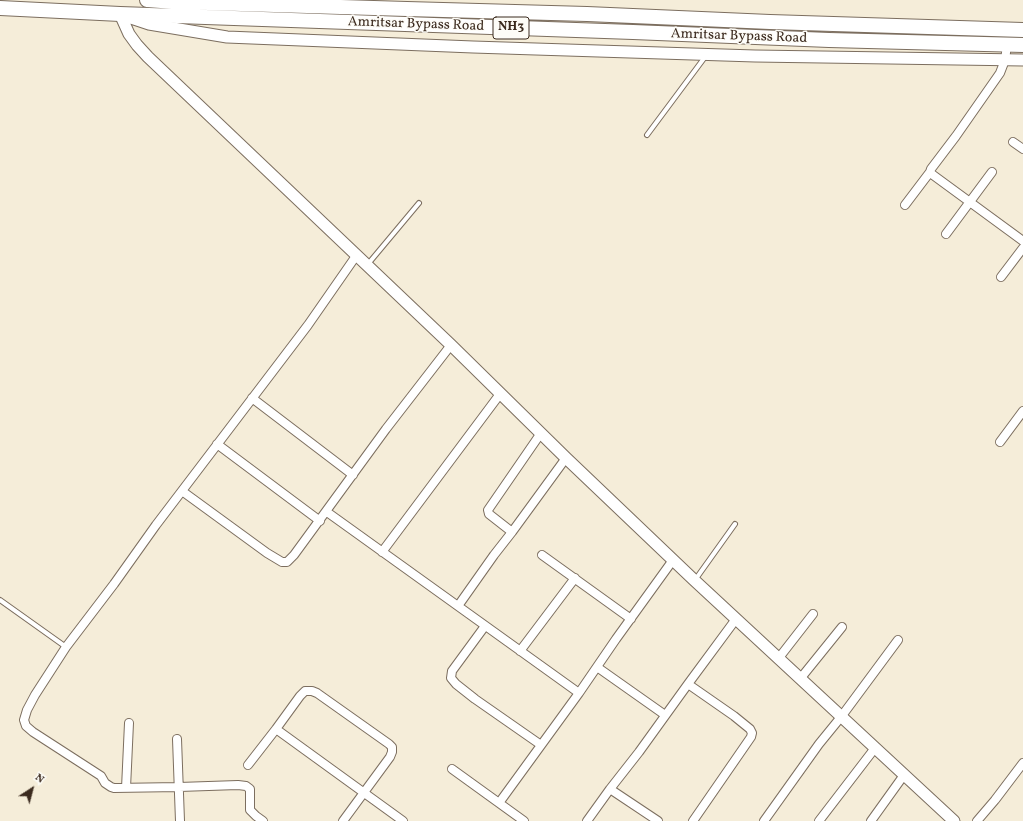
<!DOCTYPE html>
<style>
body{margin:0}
#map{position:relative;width:1023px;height:821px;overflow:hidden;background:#f5edd9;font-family:Vollkorn,serif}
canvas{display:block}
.north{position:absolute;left:12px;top:769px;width:40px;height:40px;-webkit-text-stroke:3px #fdfcf7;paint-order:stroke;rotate:36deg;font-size:11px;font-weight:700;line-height:16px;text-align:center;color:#3b2a1e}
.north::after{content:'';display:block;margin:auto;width:14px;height:18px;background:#3b2a1e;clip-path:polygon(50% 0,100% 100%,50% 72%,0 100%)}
</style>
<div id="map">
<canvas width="1023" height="821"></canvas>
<div class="north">N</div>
</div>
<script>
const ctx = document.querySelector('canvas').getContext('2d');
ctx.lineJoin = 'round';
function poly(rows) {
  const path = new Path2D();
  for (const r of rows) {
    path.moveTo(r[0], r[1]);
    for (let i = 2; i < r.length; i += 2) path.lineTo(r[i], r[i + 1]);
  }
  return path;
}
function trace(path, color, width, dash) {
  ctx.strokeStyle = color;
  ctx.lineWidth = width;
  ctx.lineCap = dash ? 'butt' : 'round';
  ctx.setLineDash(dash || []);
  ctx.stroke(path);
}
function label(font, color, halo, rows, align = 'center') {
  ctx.font = font + ' Vollkorn,serif';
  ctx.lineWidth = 3;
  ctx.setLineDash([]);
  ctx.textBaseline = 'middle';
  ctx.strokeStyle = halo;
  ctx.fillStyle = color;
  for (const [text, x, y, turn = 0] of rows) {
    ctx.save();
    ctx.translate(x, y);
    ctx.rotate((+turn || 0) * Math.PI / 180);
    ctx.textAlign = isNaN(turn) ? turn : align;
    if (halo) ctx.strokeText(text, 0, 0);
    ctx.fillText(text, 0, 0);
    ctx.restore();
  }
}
const lane = poly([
 [647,135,705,57],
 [368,264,419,203],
 [695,580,735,524],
 [0,600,66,647]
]);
const street = poly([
 [1007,45,1005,60,1000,73,956,136,931,169,930,172,933,175,1023,241],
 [1013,142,1023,149],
 [905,205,930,172],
 [946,234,992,172],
 [1001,277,1023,248],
 [252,398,353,475],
 [1000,442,1023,411],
 [217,444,320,521],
 [182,491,267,553,282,562,287,562,294,555,386,429,451,345],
 [327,512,579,693,499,803],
 [512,532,489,514,488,510,541,433],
 [382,552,500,394],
 [542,555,631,619],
 [458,606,494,555,512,532,566,458],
 [485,626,452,671,451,678,456,684,475,699,541,745],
 [520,651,575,578],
 [778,659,813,614],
 [597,667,665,715],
 [800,679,842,627],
 [688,684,734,716,750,729,752,733,751,737,693,821],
 [579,693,616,639,673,560],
 [276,729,403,821],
 [177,739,180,821],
 [248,765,276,729,300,696,305,691,312,691,317,693,389,744,392,747,392,752,390,757,343,821],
 [452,769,524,821],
 [126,788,129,723],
 [610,789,658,821],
 [263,821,256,816,250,810,250,789,246,786,238,785,179,787,114,788,111,787,105,783,101,776,33,732,26,726,24,720,27,710,35,695,66,647,114,584,156,525,308,325,356,256],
 [587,821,610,789,639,752,688,684,736,619],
 [764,821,819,744,841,717,898,640],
 [819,821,875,748],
 [871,821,904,775],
 [977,821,995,800,1023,763]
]);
const secondary = poly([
 [120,14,129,34,137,45,148,57,451,345,566,458,694,580,954,821],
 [128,17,149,24,227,37,473,47,755,56,1023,60]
]);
const highway = poly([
 [147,0,175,2,407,9,587,14,770,22,1023,30],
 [0,8,120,14,633,32,829,40,1023,45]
]);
trace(lane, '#7c6e5f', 6);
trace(street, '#7c6e5f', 10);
trace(secondary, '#7c6e5f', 13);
trace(highway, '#7c6e5f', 16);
trace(lane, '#fff', 4);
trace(street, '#fff', 8);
trace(secondary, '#fff', 11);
trace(highway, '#fff', 14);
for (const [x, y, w] of [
 [511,28,36]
]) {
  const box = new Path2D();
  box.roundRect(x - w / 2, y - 11, w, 22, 3);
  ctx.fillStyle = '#fdfcf7';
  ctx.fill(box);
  trace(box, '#3b2a1e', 1);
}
label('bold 13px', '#3b2a1e', null, [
 ["NH3",511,28]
]);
label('14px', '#3b2a1e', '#fdfcf7', [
 ["Amritsar Bypass Road",416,25,2],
 ["Amritsar Bypass Road",739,37,2]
]);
</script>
